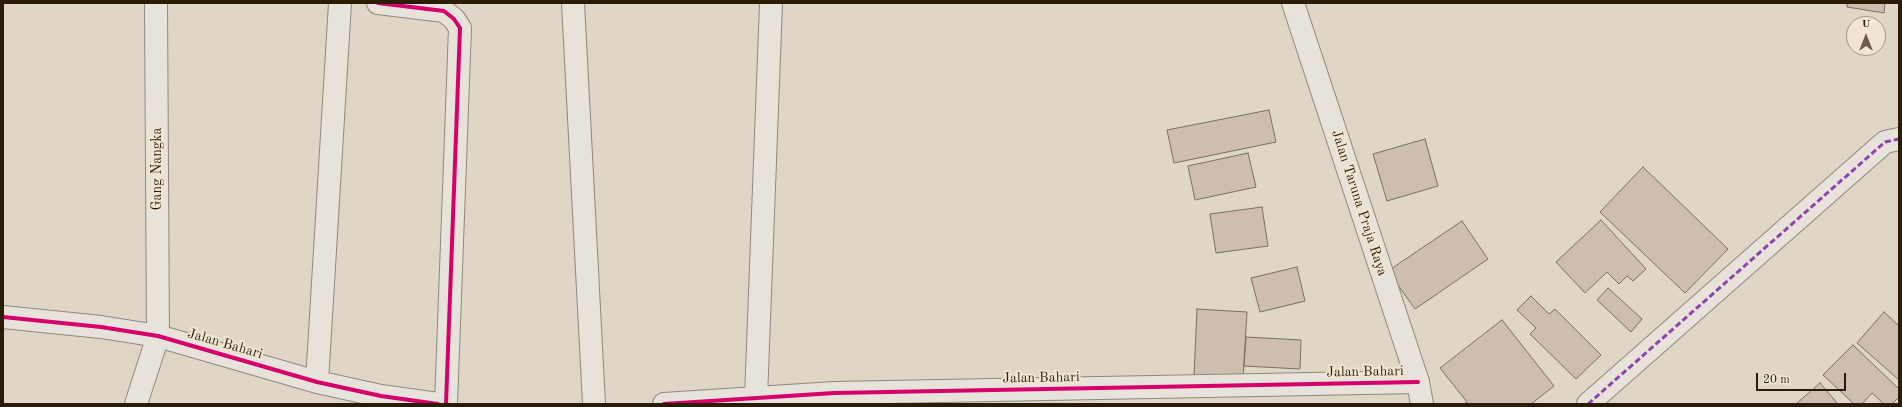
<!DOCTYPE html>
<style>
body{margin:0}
#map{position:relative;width:1902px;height:407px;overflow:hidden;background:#e0d6c6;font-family:"Old Standard TT",serif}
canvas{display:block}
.frame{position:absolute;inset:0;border:4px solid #2b1c08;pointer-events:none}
.north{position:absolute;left:1846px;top:16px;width:40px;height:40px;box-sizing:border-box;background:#f2e6d3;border:1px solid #a29582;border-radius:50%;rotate:0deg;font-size:11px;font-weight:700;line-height:16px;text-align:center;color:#2b1c08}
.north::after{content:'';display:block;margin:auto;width:14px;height:18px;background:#6a5d4a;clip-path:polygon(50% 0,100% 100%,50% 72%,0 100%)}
.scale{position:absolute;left:1756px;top:373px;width:90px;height:18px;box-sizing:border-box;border:2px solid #2b1c08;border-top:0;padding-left:5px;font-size:12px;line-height:14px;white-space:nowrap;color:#2b1c08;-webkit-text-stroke:3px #f2e6d3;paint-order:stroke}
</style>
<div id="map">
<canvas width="1902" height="407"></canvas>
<div class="frame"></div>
<div class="north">U</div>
<div class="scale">20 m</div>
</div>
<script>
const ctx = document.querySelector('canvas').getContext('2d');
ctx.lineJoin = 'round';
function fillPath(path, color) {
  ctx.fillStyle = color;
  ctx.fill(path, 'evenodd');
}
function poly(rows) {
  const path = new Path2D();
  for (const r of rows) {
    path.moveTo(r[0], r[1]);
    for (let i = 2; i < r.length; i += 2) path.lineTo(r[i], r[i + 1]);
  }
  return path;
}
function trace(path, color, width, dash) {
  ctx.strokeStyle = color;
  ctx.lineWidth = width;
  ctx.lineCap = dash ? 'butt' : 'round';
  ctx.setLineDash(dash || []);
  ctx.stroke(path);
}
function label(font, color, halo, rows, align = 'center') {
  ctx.font = font + ' "Old Standard TT",serif';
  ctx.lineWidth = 4;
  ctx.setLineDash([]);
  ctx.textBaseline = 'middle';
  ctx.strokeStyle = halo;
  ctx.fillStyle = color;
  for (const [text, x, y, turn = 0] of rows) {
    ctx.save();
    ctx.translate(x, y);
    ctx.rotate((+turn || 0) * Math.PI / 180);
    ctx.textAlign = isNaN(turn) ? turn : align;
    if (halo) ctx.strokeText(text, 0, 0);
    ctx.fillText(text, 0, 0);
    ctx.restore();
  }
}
const building = poly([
 [1847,3,1885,3,1884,13,1847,7,1847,3],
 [1269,110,1276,142,1174,163,1167,130,1269,110],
 [1425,139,1438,186,1387,201,1373,154,1425,139],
 [1248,153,1256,187,1195,200,1188,166,1248,153],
 [1643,167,1728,249,1685,293,1600,212,1643,167],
 [1262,207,1268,246,1216,253,1210,214,1262,207],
 [1601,220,1646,269,1633,281,1627,276,1619,284,1607,272,1585,293,1556,262,1601,220],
 [1462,221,1488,259,1415,309,1388,271,1462,221],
 [1297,267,1305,301,1260,312,1251,278,1297,267],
 [1608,288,1642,319,1631,332,1597,300,1608,288],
 [1531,296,1549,314,1555,309,1601,355,1576,379,1530,334,1536,328,1517,310,1531,296],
 [1197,309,1247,312,1243,379,1194,376,1197,309],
 [1884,312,1899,326,1899,380,1857,343,1884,312],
 [1502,320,1554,386,1531,404,1464,404,1467,402,1440,368,1502,320],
 [1246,337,1301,340,1300,369,1244,366,1246,337],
 [1853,345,1899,389,1899,397,1892,404,1884,404,1872,393,1862,404,1854,404,1823,375,1853,345],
 [1820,383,1838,404,1796,404,1820,383]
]);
fillPath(building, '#cebeb1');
trace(building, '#766f64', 1);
const minor = poly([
 [378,3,444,11,454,19,460,28,446,404],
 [573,3,594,404],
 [3,317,101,327,158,336,317,382,381,396,438,404],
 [317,382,340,3],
 [756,398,771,3],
 [136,404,158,336,156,3],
 [664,404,834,393,1418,382],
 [1588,404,1885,142,1899,139]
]);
const tertiary = poly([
 [1293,3,1418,382,1422,404]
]);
trace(minor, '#90887d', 24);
trace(tertiary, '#90887d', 24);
trace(minor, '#e7e2da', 22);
trace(tertiary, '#e7e2da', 22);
trace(poly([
 [1588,404,1885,142,1899,139]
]), '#8e44ad', 3, [6, 3]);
trace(poly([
 [378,3,444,11,454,19,460,28,446,404],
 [3,317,101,327,158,336,317,382,381,396,438,404],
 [664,404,834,393,1418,382]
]), '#d6006c', 4);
label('14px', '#2b1c08', '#f2e6d3', [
 ["Gang Nangka",157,169,-90],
 ["Jalan Taruna Praja Raya",1359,203,72],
 ["Jalan Bahari",225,344,16],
 ["Jalan Bahari",1365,372,-1],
 ["Jalan Bahari",1041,378,-1]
]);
</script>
